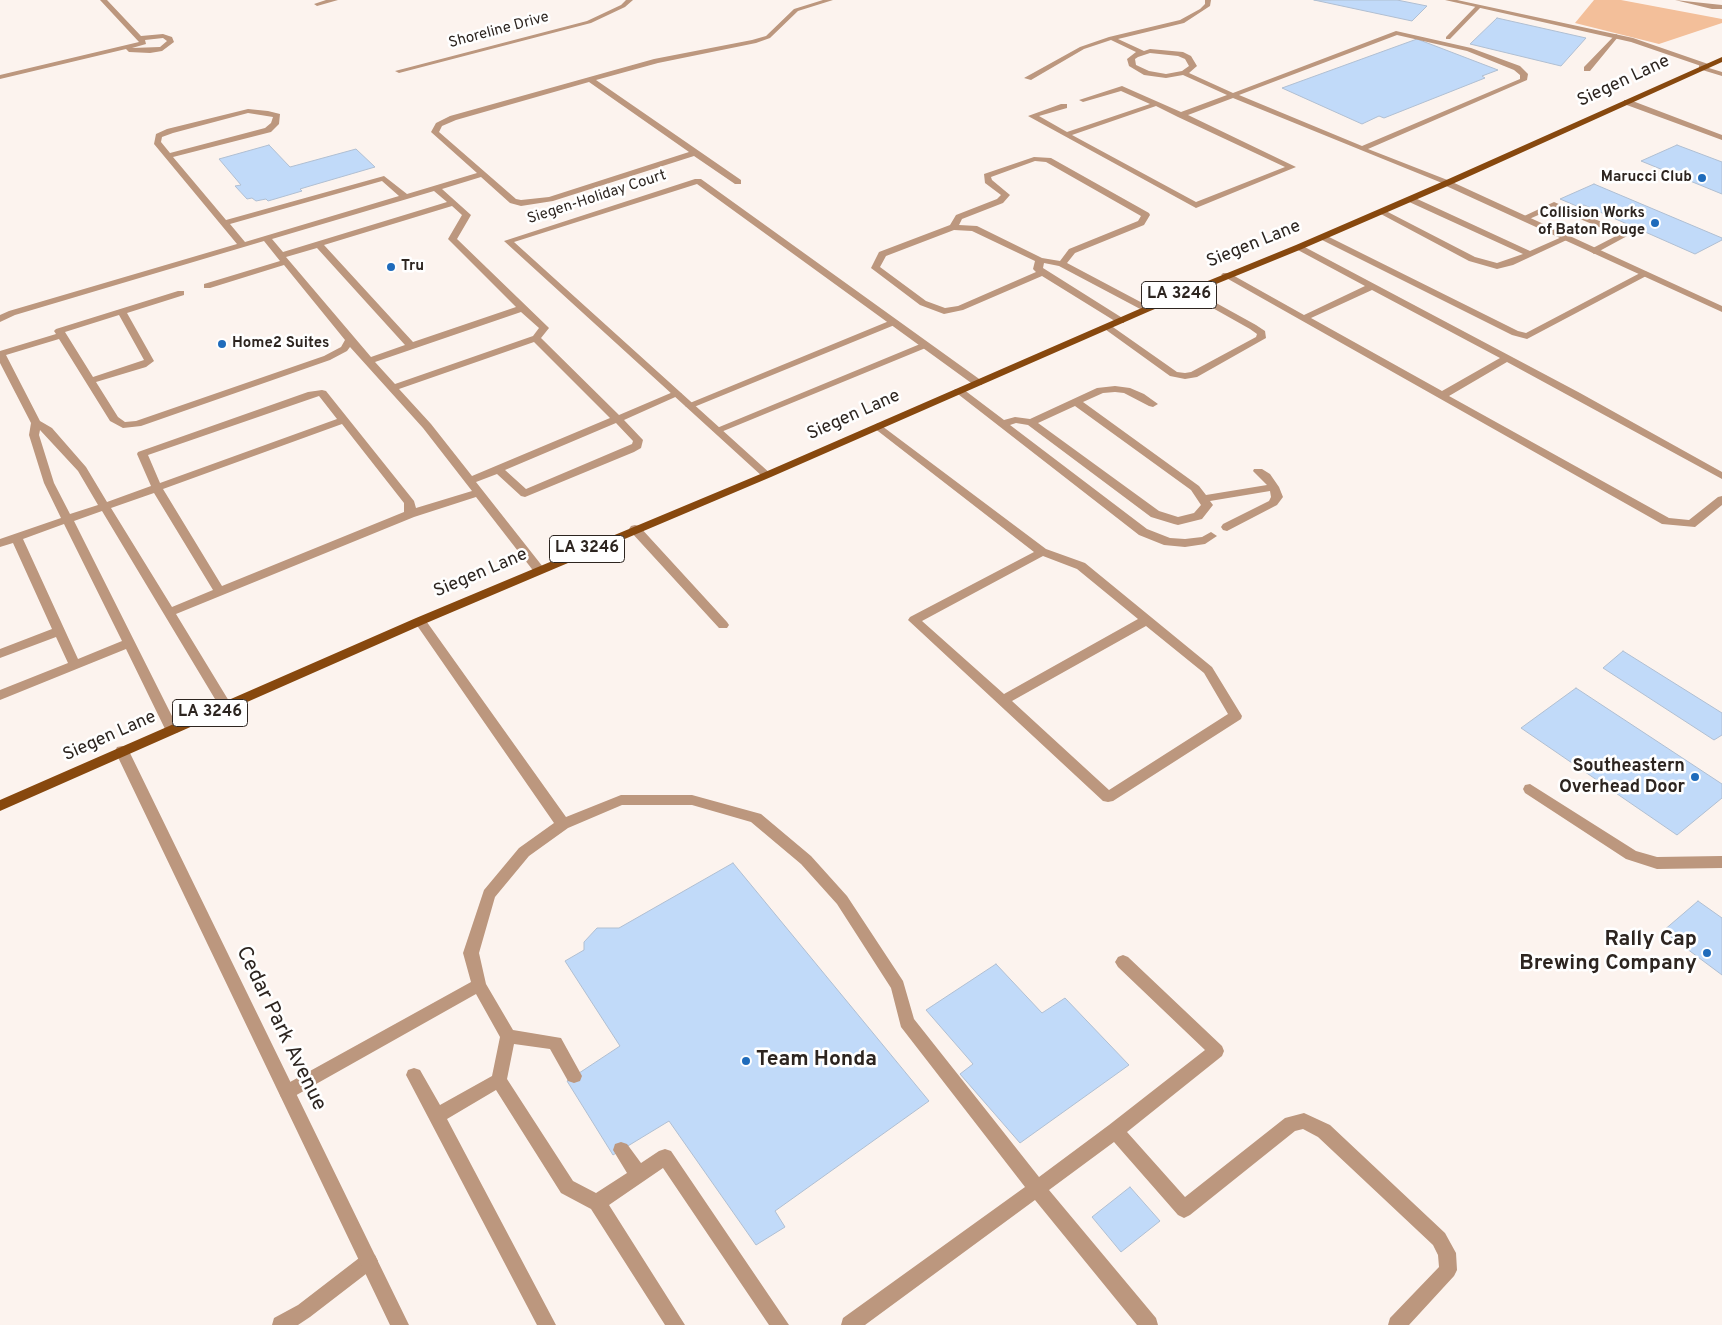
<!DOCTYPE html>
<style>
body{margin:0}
canvas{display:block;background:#fcf3ee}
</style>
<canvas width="1722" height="1325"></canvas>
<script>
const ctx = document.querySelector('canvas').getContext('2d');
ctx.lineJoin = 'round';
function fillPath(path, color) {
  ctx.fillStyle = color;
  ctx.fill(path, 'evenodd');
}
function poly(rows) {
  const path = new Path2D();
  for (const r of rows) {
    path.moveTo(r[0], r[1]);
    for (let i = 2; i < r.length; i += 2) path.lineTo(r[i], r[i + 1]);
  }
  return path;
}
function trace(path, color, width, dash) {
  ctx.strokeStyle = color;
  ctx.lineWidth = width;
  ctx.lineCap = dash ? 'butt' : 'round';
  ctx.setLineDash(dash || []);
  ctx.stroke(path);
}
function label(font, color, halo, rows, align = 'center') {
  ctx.font = font + ' Overpass,sans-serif';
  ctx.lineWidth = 5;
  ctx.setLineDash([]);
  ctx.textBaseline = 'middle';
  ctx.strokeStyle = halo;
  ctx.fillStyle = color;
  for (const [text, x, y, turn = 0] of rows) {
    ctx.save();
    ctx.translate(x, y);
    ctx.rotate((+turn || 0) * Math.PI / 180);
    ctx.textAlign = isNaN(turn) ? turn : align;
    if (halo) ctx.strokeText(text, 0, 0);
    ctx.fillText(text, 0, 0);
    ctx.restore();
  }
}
fillPath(poly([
 [1594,0,1621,0,1722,19,1722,23,1659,44,1575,23]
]), '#f3bf9a');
const building = poly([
 [1314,0,1397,0,1427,6,1412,21,1314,0],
 [1497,18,1586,38,1561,66,1470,44,1497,18],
 [1417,39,1498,70,1482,76,1485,78,1384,118,1379,116,1362,124,1282,88,1417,39],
 [269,145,290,167,356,149,375,167,310,186,300,189,302,191,268,201,266,199,256,201,252,198,247,199,235,186,241,185,219,159,269,145],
 [1677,145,1722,162,1722,194,1641,161,1677,145],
 [1594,184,1722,238,1722,240,1695,254,1584,205,1579,207,1560,199,1594,184],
 [1623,651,1722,713,1722,735,1714,740,1603,668,1623,651],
 [1576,688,1722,784,1722,798,1677,835,1521,728,1576,688],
 [733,863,929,1101,775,1211,785,1227,756,1245,669,1121,613,1155,567,1081,620,1046,565,961,584,950,584,942,597,928,619,928,733,863],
 [1698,901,1722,918,1722,975,1663,931,1698,901],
 [996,964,1042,1013,1065,998,1129,1065,1020,1143,960,1074,973,1064,926,1010,996,964],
 [1130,1187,1160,1221,1121,1252,1092,1217,1130,1187]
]);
fillPath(building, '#c1daf9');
trace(building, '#b0bfd2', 1);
fillPath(poly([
 [823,0,833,0,798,11,770,38,756,43,658,63,596,80,741,180,741,184,735,184,694,156,553,201,521,206,510,203,481,177,442,189,471,215,457,239,547,326,549,328,541,338,619,415,673,392,677,391,682,394,624,420,643,440,641,448,634,452,525,497,521,496,497,474,476,482,543,567,545,570,543,573,535,573,476,497,414,517,176,614,232,706,231,709,226,711,221,709,102,511,74,521,179,730,177,733,167,733,126,649,0,700,0,690,68,663,56,637,0,658,0,649,52,629,13,543,0,547,0,539,61,518,44,483,29,435,31,423,0,363,0,351,56,334,54,331,56,329,178,291,184,291,184,295,127,313,154,361,146,367,96,382,118,417,125,422,136,421,324,356,341,347,345,340,284,265,210,288,204,288,204,284,280,261,264,241,15,315,0,322,0,315,9,311,237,244,154,144,156,134,167,129,248,109,268,111,280,114,279,124,271,132,173,157,226,220,384,176,407,194,477,173,431,132,436,123,450,116,654,59,752,40,766,36,794,9,823,0],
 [589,82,689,152,549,197,521,200,516,199,439,132,442,126,456,120,589,82],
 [248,113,273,117,271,123,265,128,170,153,161,142,162,137,173,133,248,113],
 [382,181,399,196,245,242,230,224,382,181],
 [434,191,447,202,283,252,272,239,434,191],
 [452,206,462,215,448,239,516,307,413,342,324,245,452,206],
 [317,248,405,345,371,357,286,257,317,248],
 [521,312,539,328,533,336,395,384,375,362,521,312],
 [119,315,144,360,93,377,65,332,119,315],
 [59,339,110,421,123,428,141,426,330,360,347,351,350,347,423,428,472,491,416,508,414,501,326,391,322,390,308,392,138,452,137,454,151,486,107,502,86,467,52,428,40,421,6,355,59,339],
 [534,342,610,418,472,476,431,424,399,389,534,342],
 [319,396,337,419,160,483,148,455,319,396],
 [616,423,633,441,632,444,526,489,505,470,616,423],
 [342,424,404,503,404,512,222,586,163,489,342,424],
 [40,430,78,471,98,505,70,514,54,483,39,435,40,430],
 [154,493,213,590,172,607,111,508,154,493],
 [64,524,122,641,78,659,23,539,64,524],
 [1205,0,1211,0,1210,6,1184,23,1118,39,1144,51,1150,49,1183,52,1191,56,1197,66,1189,73,1233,93,1396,31,1471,48,1520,66,1528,74,1527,80,1368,149,1450,181,1450,185,1447,185,1233,98,1188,115,1296,167,1196,208,1028,116,1061,104,1067,104,1067,108,1039,116,1067,132,1150,104,1121,91,1083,102,1079,100,1122,86,1181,112,1227,95,1183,75,1166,78,1144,75,1129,66,1127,59,1136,52,1111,40,1084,49,1031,80,1024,78,1080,47,1109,37,1180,20,1200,9,1205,4,1205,0],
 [1397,35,1467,51,1514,70,1520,75,1520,79,1362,146,1239,95,1397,35],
 [1150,53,1178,56,1185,59,1189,66,1182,71,1166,74,1149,71,1136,65,1135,59,1138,57,1150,53],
 [1156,106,1178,117,1285,167,1196,202,1072,135,1156,106],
 [1675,0,1722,5,1722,9,1712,9,1675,0],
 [1476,6,1481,7,1450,39,1446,39,1446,37,1476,6],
 [1616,34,1619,36,1618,37,1590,71,1584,71,1584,67,1616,34],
 [1699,65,1722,72,1722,76,1699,69,1699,65],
 [1034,157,1051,158,1149,213,1150,215,1144,225,1075,253,1067,263,1150,307,1150,311,1144,311,1059,266,1044,263,1043,268,1124,319,1124,323,1118,323,1042,276,963,310,944,314,920,305,871,268,879,252,950,225,956,215,997,199,1001,195,985,183,984,174,1034,157],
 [1035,161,1046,162,1141,216,1138,221,1069,249,1060,261,1042,258,977,226,959,225,962,219,1003,203,1010,195,992,180,991,177,1035,161],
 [954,230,972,231,1035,261,1033,269,1036,272,958,306,945,308,926,301,880,267,886,256,954,230],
 [1407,197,1413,197,1530,251,1564,236,1571,238,1513,265,1497,269,1469,261,1377,212,1384,210,1475,257,1497,263,1523,254,1407,201,1407,197],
 [1554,202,1628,233,1629,235,1594,254,1590,251,1591,249,1618,235,1554,208,1527,220,1520,218,1554,202],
 [1323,234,1518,331,1526,333,1642,272,1645,271,1650,274,1527,339,1512,335,1320,239,1319,237,1323,234],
 [1299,244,1580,393,1722,472,1722,479,1507,362,1449,396,1669,518,1689,520,1718,497,1722,496,1722,505,1695,527,1662,524,1221,275,1223,273,1229,273,1304,315,1365,286,1296,249,1295,247,1299,244],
 [1372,290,1500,358,1442,391,1311,318,1372,290],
 [1189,288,1256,325,1265,331,1266,338,1197,377,1185,379,1170,376,1102,327,1104,325,1110,325,1177,372,1185,373,1191,372,1256,337,1257,334,1250,329,1186,293,1186,289,1189,288],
 [894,319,899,322,897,324,694,407,686,407,685,405,894,319],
 [925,342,930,345,928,347,721,432,717,433,712,430,925,342],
 [1115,386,1130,388,1144,394,1158,404,1153,407,1149,406,1124,393,1115,392,1103,393,1083,402,1199,486,1206,495,1267,485,1253,471,1254,469,1262,469,1270,474,1279,487,1283,497,1277,505,1227,531,1223,530,1221,527,1223,524,1269,501,1271,497,1270,491,1210,501,1213,505,1202,519,1178,525,1174,524,1151,517,1028,425,1016,423,1010,425,1147,529,1170,538,1185,539,1202,537,1211,532,1217,536,1205,544,1185,547,1164,545,1139,535,954,391,955,389,963,389,1004,420,1015,417,1030,419,1097,388,1115,386],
 [1075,406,1191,490,1201,505,1194,513,1178,517,1159,511,1038,423,1075,406],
 [878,423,1046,549,1085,563,1212,667,1242,716,1241,719,1113,801,1108,802,1103,801,908,620,910,617,1034,552,874,428,873,426,878,423],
 [1043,556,1077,569,1138,619,1004,694,922,621,1043,556],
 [1146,626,1204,673,1228,714,1109,790,1012,701,1146,626],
 [635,525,639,526,727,622,729,625,727,628,719,628,631,532,629,529,631,526,635,525],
 [420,617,424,618,566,817,621,795,692,795,761,814,811,856,847,896,903,981,914,1019,1039,1177,1109,1125,1205,1050,1118,967,1115,962,1118,957,1123,955,1128,957,1222,1046,1224,1051,1222,1056,1127,1132,1185,1197,1285,1118,1304,1113,1330,1125,1445,1233,1456,1253,1457,1270,1454,1276,1409,1325,1388,1325,1390,1318,1439,1267,1438,1255,1433,1245,1318,1137,1303,1129,1295,1131,1190,1215,1184,1218,1178,1215,1114,1142,1049,1190,1156,1318,1158,1325,1137,1325,1035,1200,865,1325,841,1325,843,1318,1025,1187,901,1027,891,988,837,904,801,864,751,822,692,805,622,805,568,828,529,856,495,897,479,953,486,984,513,1030,561,1038,582,1076,580,1081,574,1083,568,1081,550,1049,514,1044,507,1079,573,1181,596,1193,627,1173,613,1150,615,1144,621,1142,627,1144,641,1163,659,1151,665,1149,671,1151,789,1325,769,1325,663,1168,609,1205,685,1325,665,1325,591,1209,561,1193,496,1090,447,1119,556,1325,537,1325,406,1075,408,1070,414,1068,420,1070,440,1105,492,1076,500,1037,476,994,293,1097,287,1100,281,1097,279,1092,281,1087,471,982,463,953,484,890,519,848,554,823,416,624,414,621,420,617],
 [1530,784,1636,851,1657,857,1722,856,1722,868,1657,869,1626,859,1525,793,1523,789,1525,785,1530,784],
 [369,1252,375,1255,378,1261,375,1267,310,1317,298,1325,272,1325,274,1318,298,1305,363,1255,369,1252]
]), '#bc977e');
fillPath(poly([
 [100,0,107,0,141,36,163,34,172,37,174,42,162,51,150,53,129,52,126,49,0,79,0,75,139,42,100,0],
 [163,38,167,41,160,47,132,48,146,44,145,40,163,38],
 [326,0,338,0,317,6,314,4,326,0],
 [626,0,633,0,625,7,591,23,399,73,395,71,587,21,621,5,626,0],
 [1445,0,1457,0,1633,38,1711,65,1704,67,1631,42,1445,0],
 [1624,100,1630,100,1722,135,1722,140,1624,104,1624,100],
 [695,179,701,179,982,381,982,385,974,385,697,184,514,242,772,475,767,478,763,477,504,241,695,179],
 [1444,181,1450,181,1722,306,1722,312,1444,185,1444,181],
 [122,746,127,747,129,751,409,1325,390,1325,115,751,117,747,122,746]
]), '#bc977e');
fillPath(poly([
 [1722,57,1722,62,1450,185,1302,249,1150,311,771,477,424,624,0,811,0,800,416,618,763,473,1144,307,1296,245,1444,181,1722,57]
]), '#87480e');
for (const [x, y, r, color] of [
 [1702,178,5,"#1f6bbb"],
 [1655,223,5,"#1f6bbb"],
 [391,267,5,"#1f6bbb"],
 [222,344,5,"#1f6bbb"],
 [1695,777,5,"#1f6bbb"],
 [1707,953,5,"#1f6bbb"],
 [746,1061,5,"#1f6bbb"]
]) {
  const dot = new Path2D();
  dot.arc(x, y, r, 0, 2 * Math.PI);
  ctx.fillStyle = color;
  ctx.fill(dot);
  trace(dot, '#fff', 2);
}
label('15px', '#2d2520', '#fff', [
 ["Shoreline Drive",499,31,-15],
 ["Siegen-Holiday Court",597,198,-18]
]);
label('bold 15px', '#2d2520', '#fff', [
 ["Marucci Club",1692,178],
 ["Collision Works",1645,214],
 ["of Baton Rouge",1645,231],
 ["Tru",401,267,"left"],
 ["Home2 Suites",232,344,"left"]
], 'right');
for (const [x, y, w] of [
 [1179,295,75],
 [587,549,75],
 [210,713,75]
]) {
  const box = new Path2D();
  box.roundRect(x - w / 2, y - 13.5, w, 27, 4);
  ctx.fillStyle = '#fff';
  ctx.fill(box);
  trace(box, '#2d2520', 1);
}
label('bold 16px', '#2d2520', null, [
 ["LA 3246",1179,295],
 ["LA 3246",587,549],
 ["LA 3246",210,713]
]);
label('18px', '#2d2520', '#fff', [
 ["Siegen Lane",1624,82,-25],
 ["Siegen Lane",1254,245,-22],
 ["Siegen Lane",854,416,-24],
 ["Siegen Lane",481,574,-23],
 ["Siegen Lane",110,737,-24]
]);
label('bold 18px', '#2d2520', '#fff', [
 ["Southeastern",1685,767],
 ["Overhead Door",1685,788]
], 'right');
label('bold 21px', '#2d2520', '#fff', [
 ["Rally Cap",1697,941],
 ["Brewing Company",1697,965],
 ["Team Honda",756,1061,"left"]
], 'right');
label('21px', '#2d2520', '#fff', [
 ["Cedar Park Avenue",280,1029,64]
]);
</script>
